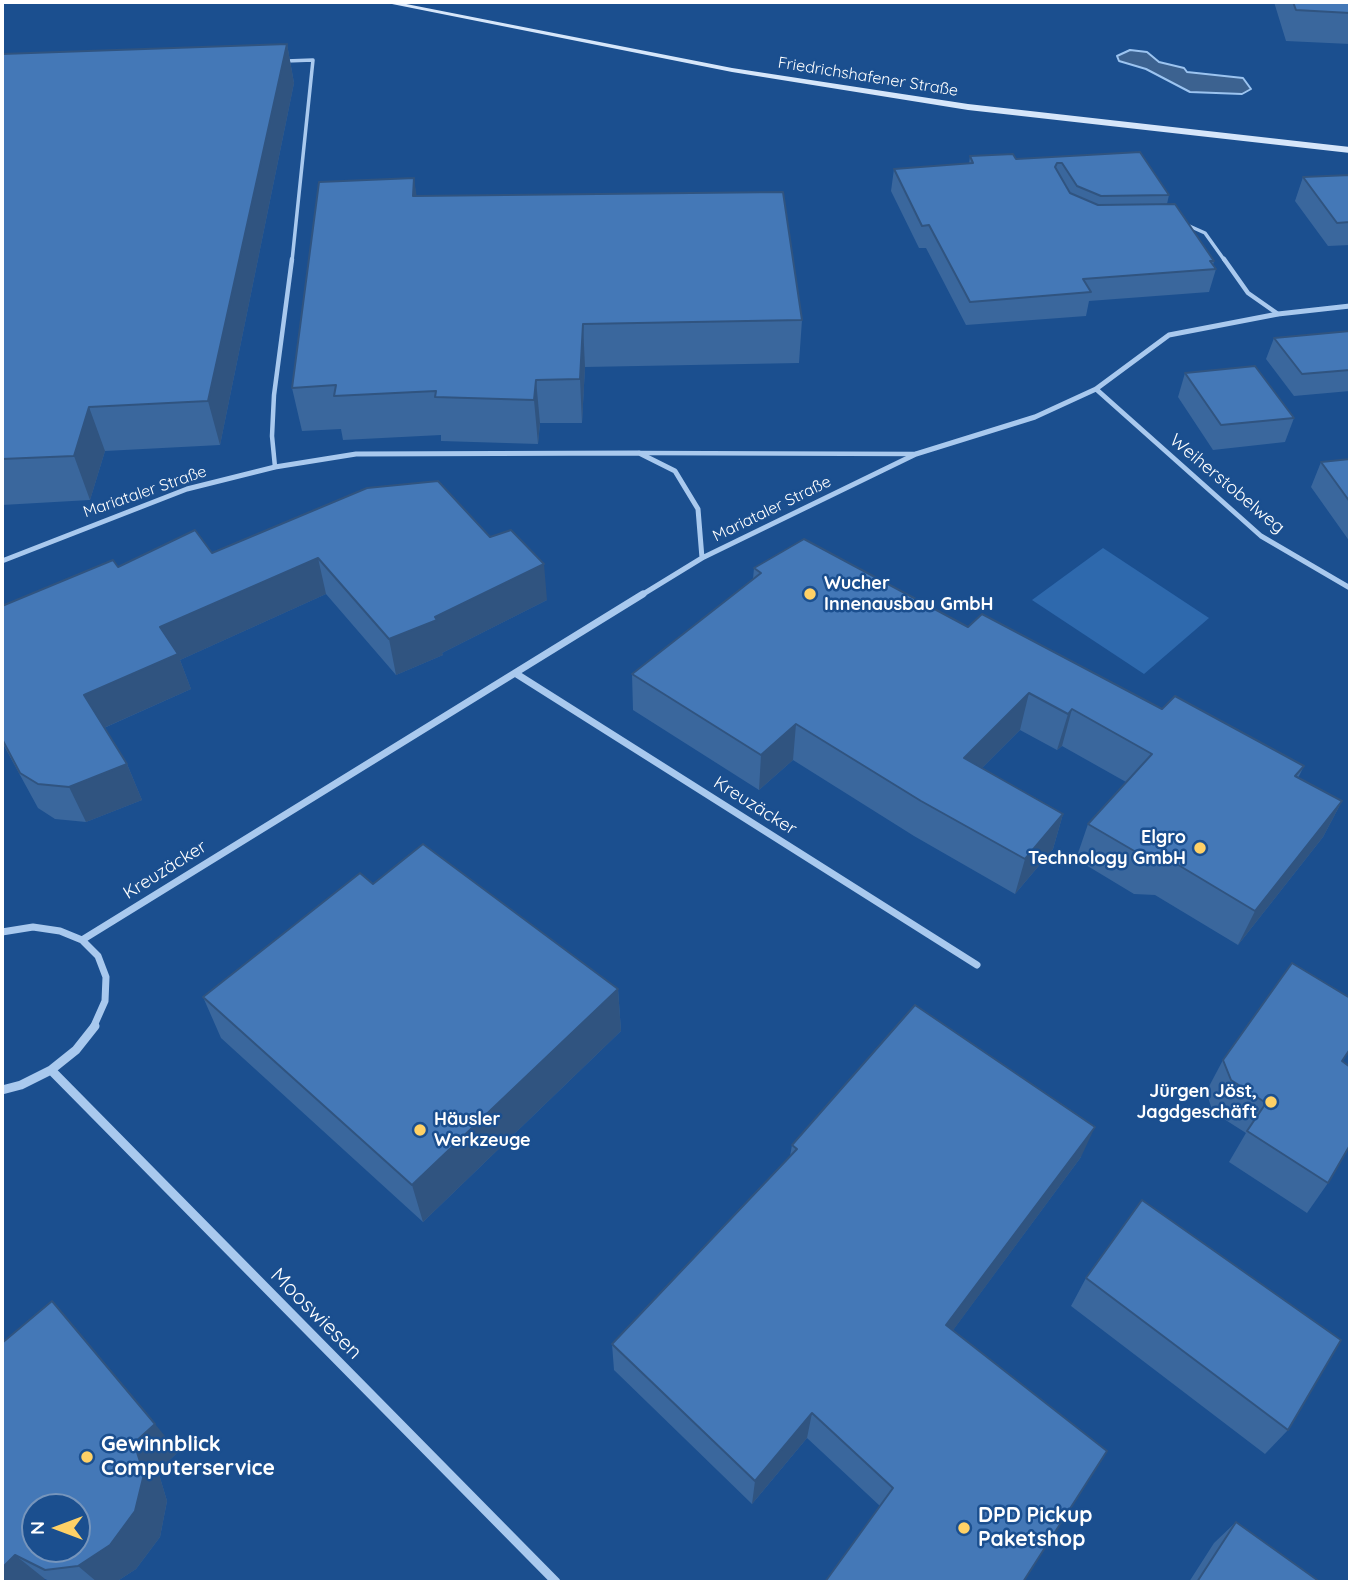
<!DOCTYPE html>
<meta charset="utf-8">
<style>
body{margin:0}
#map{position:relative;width:1352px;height:1584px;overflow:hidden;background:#1b4f8f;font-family:Quicksand,sans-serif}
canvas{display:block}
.frame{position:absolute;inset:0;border:4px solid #fff;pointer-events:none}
.north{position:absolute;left:21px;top:1493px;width:70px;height:70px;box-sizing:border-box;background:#1b4f8f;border:2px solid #7695bc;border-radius:50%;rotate:270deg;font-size:19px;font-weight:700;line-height:28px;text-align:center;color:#fff}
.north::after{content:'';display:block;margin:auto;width:24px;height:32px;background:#ffd166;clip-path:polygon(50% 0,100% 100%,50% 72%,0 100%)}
</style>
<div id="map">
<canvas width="1352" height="1584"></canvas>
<div class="frame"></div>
<div class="north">N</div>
</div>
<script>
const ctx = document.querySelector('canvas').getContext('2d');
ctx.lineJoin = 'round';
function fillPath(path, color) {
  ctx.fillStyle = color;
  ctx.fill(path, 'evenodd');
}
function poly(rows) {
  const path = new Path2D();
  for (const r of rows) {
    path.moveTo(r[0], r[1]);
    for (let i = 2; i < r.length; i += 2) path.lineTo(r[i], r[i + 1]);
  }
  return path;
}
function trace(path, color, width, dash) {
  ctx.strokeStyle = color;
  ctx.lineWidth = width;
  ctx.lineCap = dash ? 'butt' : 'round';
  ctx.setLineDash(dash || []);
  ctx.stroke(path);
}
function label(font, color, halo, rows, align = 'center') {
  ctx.font = font + ' Quicksand,sans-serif';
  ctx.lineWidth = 5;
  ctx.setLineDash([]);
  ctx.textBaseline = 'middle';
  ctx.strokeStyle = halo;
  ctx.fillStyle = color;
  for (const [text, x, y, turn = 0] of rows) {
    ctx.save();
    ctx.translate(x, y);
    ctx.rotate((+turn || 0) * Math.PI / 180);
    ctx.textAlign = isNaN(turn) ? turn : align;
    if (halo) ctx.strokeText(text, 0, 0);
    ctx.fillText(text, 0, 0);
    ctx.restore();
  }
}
fillPath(poly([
 [1103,548,1209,618,1144,674,1032,600]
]), '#2e69ad');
const water = poly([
 [1130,50,1147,52,1159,62,1184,68,1187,72,1243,78,1251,89,1242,94,1190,92,1146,69,1119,61,1117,56,1130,50]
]);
fillPath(water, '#3c6290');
trace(water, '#9cc4f0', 2);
trace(poly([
 [286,61,313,60,292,261],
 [1187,225,1205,233,1225,261]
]), '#a9c9ee', 3.5);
trace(poly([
 [1224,259,1248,293,1278,314],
 [639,453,916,454],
 [275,467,272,436,274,395,292,259]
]), '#a9c9ee', 4.5);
trace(poly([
 [1096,389,1261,536,1350,588],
 [2,561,187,489,275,467,356,454,639,453,675,471,698,509,702,558],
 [640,596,702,558,916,454,1035,417,1096,389,1169,335,1278,314,1350,306]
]), '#a9c9ee', 5);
trace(poly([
 [515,673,977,965],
 [2,932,33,927,60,931,82,940,98,956,106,977,105,1001,93,1028],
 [82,940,643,594]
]), '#a9c9ee', 7);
trace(poly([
 [51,1070,556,1582],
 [2,1090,21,1085,51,1070,76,1050,95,1026]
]), '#a9c9ee', 9);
fillPath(poly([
 [382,2,396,2,732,68,968,104,1350,147,1350,153,968,110,732,72,382,2]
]), '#d6e6fa');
fillPath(poly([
 [1274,2,1350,2,1350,44,1286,41],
 [287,44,294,83,220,445,105,451,90,500,2,505,2,54],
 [1140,152,1169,195,1167,204,1214,261,1213,265,1216,269,1209,292,1089,301,1086,316,966,325,926,248,919,248,891,191,894,169,969,164,970,156,1016,159],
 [1350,175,1350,245,1328,246,1295,201,1303,177],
 [414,178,416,196,802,320,799,363,585,367,582,423,540,423,538,444,441,441,441,435,343,440,341,429,302,431,292,388],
 [1350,331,1350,391,1294,396,1266,359,1274,338],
 [1185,373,1294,418,1285,442,1213,450,1178,397],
 [1350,459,1350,542,1311,487,1321,462],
 [490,537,547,600,442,653,443,655,396,675,326,594,180,660,191,689,104,728,127,764,142,800,86,822,55,819,38,808,2,742,2,606,118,567,212,553],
 [754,568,968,627,1162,709,1304,766,1298,778,1342,801,1323,837,1238,945,1155,895,1134,894,1076,859,1088,824,1126,782,1062,746,1057,750,1020,730,982,768,1063,814,1053,849,1015,894,914,836,793,760,759,790,633,710,632,674,753,579],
 [373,884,618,989,621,1031,423,1222,221,1038,203,997],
 [1223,1060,1342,1061,1328,1183,1307,1213,1229,1162,1246,1133,1213,1112,1206,1092],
 [792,1145,1081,1157,953,1330,1107,1451,880,1506,807,1438,752,1504,614,1370,612,1344,790,1156],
 [1086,1278,1288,1430,1265,1454,1071,1306],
 [2,1343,178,1452,158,1471,167,1501,160,1537,136,1569,116,1582,52,1582,45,1579,2,1582],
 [1236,1522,1320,1582,1189,1582,1214,1543]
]), '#3a679d');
fillPath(poly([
 [287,44,294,83,220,445,208,401],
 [414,178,420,219,413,196],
 [583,324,585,367,582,423,580,379],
 [536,380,540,423,538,444,534,400],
 [89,407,105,451,90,500,74,456],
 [318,558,326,594,180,660,191,689,99,730,84,695,160,627],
 [544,564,547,600,442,653,443,655,396,675,389,639],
 [1029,693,1020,730,956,794,964,758],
 [1072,709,1062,746,1057,750,1068,714],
 [796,724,793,760,759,790,761,755],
 [127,764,142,800,86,822,69,787],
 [1342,801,1323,837,1238,945,1255,911],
 [1063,814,1053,849,1015,894,1025,859],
 [618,989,621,1031,423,1222,412,1185],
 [1095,1127,1081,1157,937,1352,946,1325],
 [812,1413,807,1438,752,1504,755,1481],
 [155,1424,178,1452,158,1471,167,1501,160,1537,136,1569,116,1582,97,1582,78,1566,134,1443],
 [15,1555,45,1579,42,1582,2,1582,2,1568]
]), '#305480');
const building = poly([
 [1293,2,1350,2,1350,13,1296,10,1293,2],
 [287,44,208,401,89,407,74,456,2,459,2,54,287,44],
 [1140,152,1169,195,1101,196,1077,186,1062,163,1057,163,1055,167,1070,193,1098,205,1175,204,1214,261,1210,261,1216,269,1083,279,1091,292,970,302,929,225,922,226,894,169,973,163,970,156,1013,154,1016,159,1140,152],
 [1350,175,1350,222,1337,223,1303,177,1350,175],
 [414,178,413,196,783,192,802,320,583,324,580,379,536,380,534,400,435,397,436,391,334,396,336,385,292,388,319,182,414,178],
 [1350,331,1350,370,1302,374,1274,338,1350,331],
 [1255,366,1294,418,1221,425,1185,373,1255,366],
 [1350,459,1350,502,1321,462,1350,459],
 [438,481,490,537,511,530,544,564,435,617,437,620,389,639,318,558,160,627,178,654,84,695,127,764,69,787,38,784,20,773,2,739,2,606,113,560,118,567,195,530,212,553,367,488,438,481],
 [804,539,968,627,982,614,1162,709,1175,696,1304,766,1295,776,1342,801,1255,911,1170,860,1148,859,1088,824,1152,754,1072,709,1068,714,1029,693,964,758,1063,814,1025,859,921,801,796,724,761,755,632,674,761,573,754,568,804,539],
 [423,844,618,989,412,1185,203,997,360,873,373,884,423,844],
 [1292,963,1350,998,1350,1049,1342,1061,1350,1067,1350,1145,1328,1183,1247,1131,1266,1103,1231,1080,1223,1060,1292,963],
 [915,1005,1095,1127,946,1325,1107,1451,1023,1582,825,1582,893,1488,812,1413,755,1481,612,1344,797,1149,792,1145,915,1005],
 [1142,1200,1341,1340,1288,1430,1086,1278,1142,1200],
 [52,1301,155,1424,134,1443,144,1474,135,1511,110,1545,78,1566,45,1570,15,1555,2,1568,2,1343,52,1301],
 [35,1507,77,1507,77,1549,35,1549,35,1507],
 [1236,1522,1320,1582,1197,1582,1236,1522]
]);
fillPath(building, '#4478b7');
trace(building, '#305480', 2);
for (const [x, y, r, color] of [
 [810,594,7,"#ffd166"],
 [1200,848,7,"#ffd166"],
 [1271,1102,7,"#ffd166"],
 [420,1130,7,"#ffd166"],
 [87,1457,7,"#ffd166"],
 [964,1528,7,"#ffd166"]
]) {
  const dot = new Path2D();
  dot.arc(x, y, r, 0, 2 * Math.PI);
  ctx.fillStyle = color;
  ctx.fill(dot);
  trace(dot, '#1b4f8f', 2.5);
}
label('16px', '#fff', '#1b4f8f', [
 ["Friedrichshafener Straße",868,77,9],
 ["Mariataler Straße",145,492,-19],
 ["Mariataler Straße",772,509,-26]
]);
label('18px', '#fff', '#1b4f8f', [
 ["Weiherstobelweg",1227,484,40],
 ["Kreuzäcker",755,806,32],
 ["Kreuzäcker",165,870,-32]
]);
label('bold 18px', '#fff', '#1b4f8f', [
 ["Wucher",824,584],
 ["Innenausbau GmbH",824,605],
 ["Elgro",1186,838,"right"],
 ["Technology GmbH",1186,859,"right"],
 ["Jürgen Jöst,",1257,1092,"right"],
 ["Jagdgeschäft",1257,1113,"right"],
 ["Häusler",434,1120],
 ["Werkzeuge",434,1141]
], 'left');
label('21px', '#fff', '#1b4f8f', [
 ["Mooswiesen",316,1314,45]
]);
label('bold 21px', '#fff', '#1b4f8f', [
 ["Gewinnblick",101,1445],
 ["Computerservice",101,1469],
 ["DPD Pickup",978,1516],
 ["Paketshop",978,1540]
], 'left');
</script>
